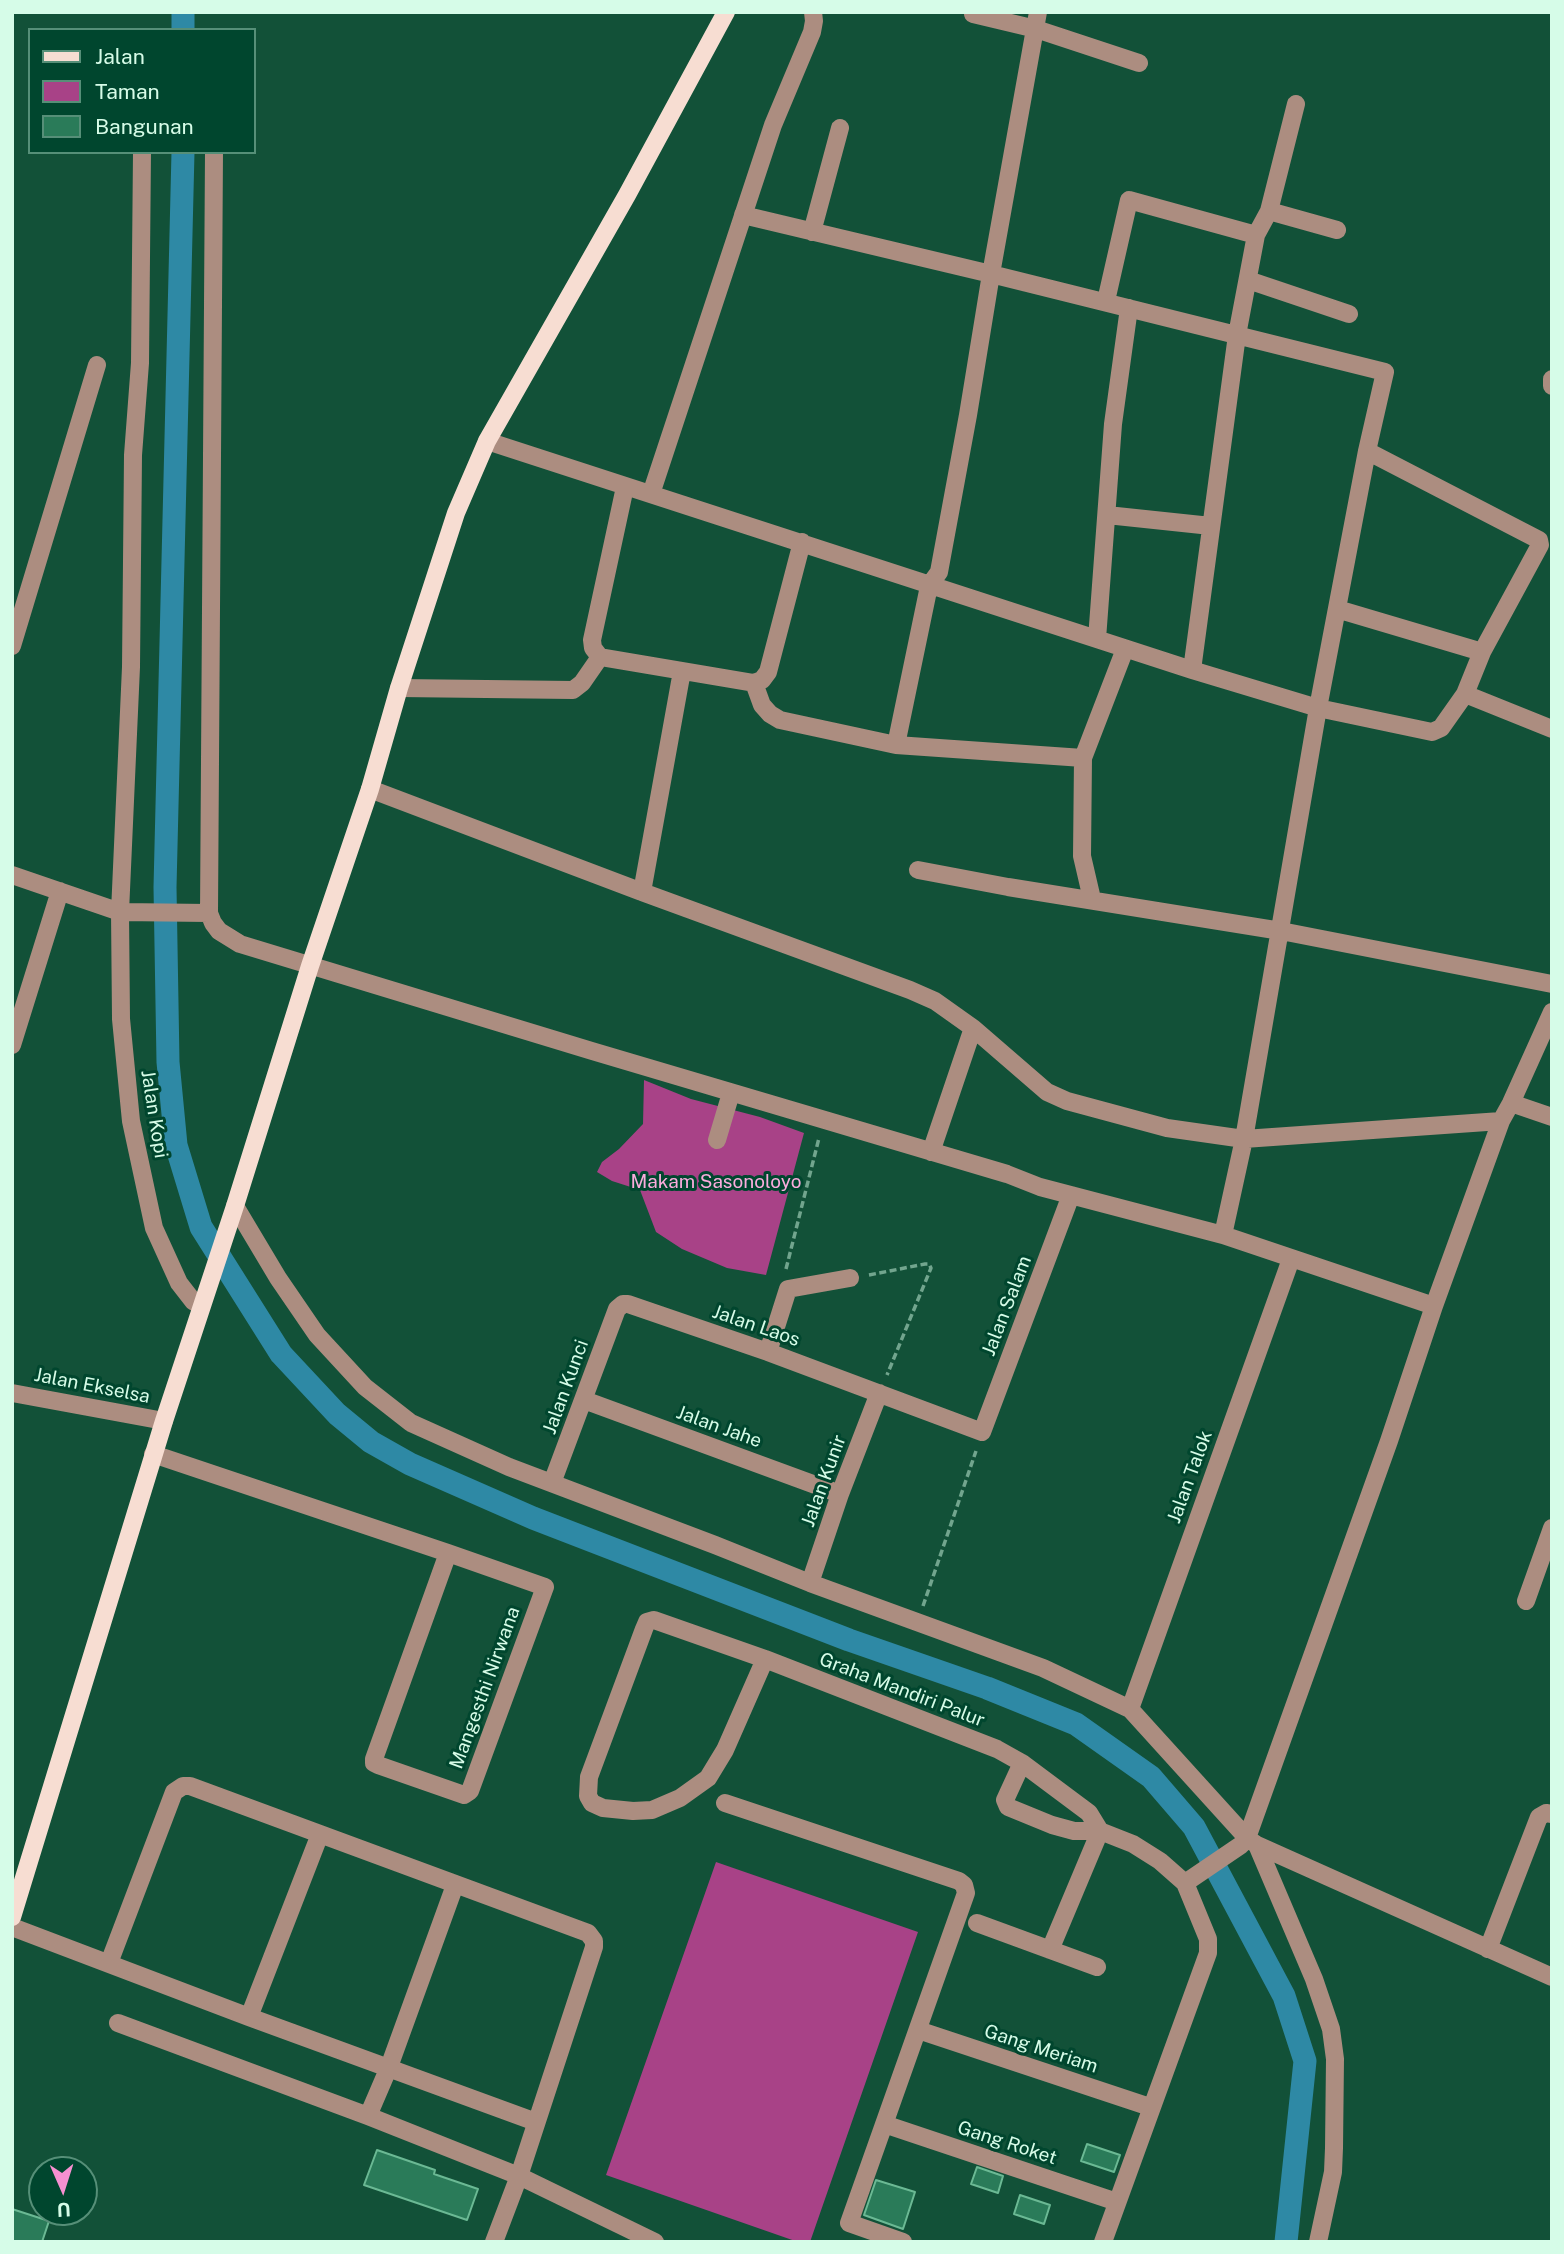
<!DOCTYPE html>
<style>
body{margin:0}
#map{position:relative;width:1564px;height:2254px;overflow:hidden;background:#125138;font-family:"Public Sans",sans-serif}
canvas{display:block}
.frame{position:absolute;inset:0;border:14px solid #d6fce8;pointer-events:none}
.legend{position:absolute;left:28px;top:28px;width:228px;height:126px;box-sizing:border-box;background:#00462e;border:2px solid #568f78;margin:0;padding:9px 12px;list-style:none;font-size:21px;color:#d6fce8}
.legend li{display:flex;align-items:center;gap:14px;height:35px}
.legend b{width:35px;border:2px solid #568f78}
.north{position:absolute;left:28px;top:2156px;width:70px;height:70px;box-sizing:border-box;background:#00462e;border:2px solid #568f78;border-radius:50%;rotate:177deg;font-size:19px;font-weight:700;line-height:28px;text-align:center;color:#d6fce8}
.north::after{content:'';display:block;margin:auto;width:24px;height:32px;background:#f690d1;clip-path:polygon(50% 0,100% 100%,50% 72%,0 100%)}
</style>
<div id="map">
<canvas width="1564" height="2254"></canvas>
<div class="frame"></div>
<ul class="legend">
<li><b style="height:9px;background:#f7ddd2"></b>Jalan</li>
<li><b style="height:19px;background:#a84287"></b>Taman</li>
<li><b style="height:19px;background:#2a7b59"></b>Bangunan</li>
</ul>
<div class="north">U</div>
</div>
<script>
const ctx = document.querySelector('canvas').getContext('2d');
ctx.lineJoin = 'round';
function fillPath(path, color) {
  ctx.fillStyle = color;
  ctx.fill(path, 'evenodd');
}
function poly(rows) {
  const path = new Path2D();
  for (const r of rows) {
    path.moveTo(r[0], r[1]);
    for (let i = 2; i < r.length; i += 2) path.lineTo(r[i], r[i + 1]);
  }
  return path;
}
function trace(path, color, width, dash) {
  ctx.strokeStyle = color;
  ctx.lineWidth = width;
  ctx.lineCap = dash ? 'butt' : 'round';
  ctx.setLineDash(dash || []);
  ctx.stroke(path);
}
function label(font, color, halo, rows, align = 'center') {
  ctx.font = font + ' "Public Sans",sans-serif';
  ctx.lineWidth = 6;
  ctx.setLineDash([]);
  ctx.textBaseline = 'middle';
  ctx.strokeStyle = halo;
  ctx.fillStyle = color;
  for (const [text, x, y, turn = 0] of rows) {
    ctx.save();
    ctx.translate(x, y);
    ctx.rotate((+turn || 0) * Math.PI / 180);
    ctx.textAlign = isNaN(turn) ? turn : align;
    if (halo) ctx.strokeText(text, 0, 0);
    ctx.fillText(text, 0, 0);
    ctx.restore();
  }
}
fillPath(poly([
 [644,1080,691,1099,760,1117,804,1133,766,1275,727,1268,682,1249,656,1232,640,1190,612,1181,597,1172,602,1162,619,1149,643,1124],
 [716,1862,918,1932,810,2242,798,2242,606,2175]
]), '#a84287');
trace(poly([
 [183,12,183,30],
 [183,152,165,887,168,1062,176,1145,201,1227,281,1354,337,1414,371,1442,410,1464,533,1518,849,1640,987,1688,1076,1724,1151,1777,1194,1827,1284,1996,1305,2061,1286,2242]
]), '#2e89a5', 23);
const building = poly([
 [1087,2144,1120,2155,1114,2172,1081,2161,1087,2144],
 [377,2150,435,2170,434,2174,478,2189,467,2220,364,2185,377,2150],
 [977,2167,1003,2176,998,2193,971,2184,977,2167],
 [876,2180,915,2192,903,2229,864,2215,876,2180],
 [1020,2195,1050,2205,1044,2224,1014,2214,1020,2195],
 [12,2209,49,2221,42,2242,12,2242,12,2209]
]);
fillPath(building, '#2a7b59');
trace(building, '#6bb994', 2);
trace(poly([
 [786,1269,819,1138],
 [869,1275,925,1264,929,1264,931,1268,887,1375],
 [923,1606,976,1451]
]), '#72a58e', 3.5, [7, 3.5]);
trace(poly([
 [973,14,1036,29,1139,63],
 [142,152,140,363,133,455,131,667,120,912,121,1019,131,1121,154,1228,179,1283,193,1301,201,1306],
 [1269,211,1337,230],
 [743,215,991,274,1038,12],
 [812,232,840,128],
 [1248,280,1349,314],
 [1106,301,1129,200,1256,235],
 [1552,379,1552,386],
 [487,441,1192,670,1318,708,1432,732,1441,728,1465,694,1552,729],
 [1367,451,1539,540,1540,545,1482,652,1465,694],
 [625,487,592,640,593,648,600,657,754,683,762,680,768,672,802,542],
 [651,494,773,125,812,32,814,21,813,12],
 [1107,515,1211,526],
 [1337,609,1482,652],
 [1097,639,1113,424,1129,308],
 [12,646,97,365],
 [1192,670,1237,335,1256,235,1269,211,1296,104],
 [754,683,762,705,770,714,780,720,896,745,1083,758],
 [399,688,573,690,582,683,600,657],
 [896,745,929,586,939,572,968,415,991,274,1385,372,1367,451,1318,708,1244,1139,1223,1235],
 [370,789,642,892,910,990,935,1001,973,1028,1047,1092,1067,1101,1167,1128,1244,1139,1501,1121],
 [918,870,1008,887,1281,931,1552,984],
 [12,875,120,912,209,913,213,923,219,931,240,944,592,1051,1007,1174,1040,1187,1223,1235,1434,1306],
 [642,892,682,671],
 [1092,899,1082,856,1083,758,1125,649],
 [209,913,214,152],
 [12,1045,60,891],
 [1511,1103,1552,1117],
 [717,1140,731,1093],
 [931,1152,973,1028],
 [235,1206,278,1278,317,1335,365,1387,411,1423,509,1467,715,1545,810,1583,1043,1668,1130,1709,1247,1838,1257,1845,1552,1977],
 [768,1352,788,1289,850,1278],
 [12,1393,164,1421],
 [584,1400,840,1494],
 [153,1454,448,1553,545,1587,470,1791,464,1795,378,1765,374,1763,374,1759,448,1553],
 [552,1483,617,1309,623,1304,628,1304,768,1352,982,1432,1071,1195],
 [810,1583,840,1494,879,1393],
 [1526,1601,1552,1528],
 [765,1659,725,1750,708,1778,680,1798,652,1810,633,1811,603,1808,592,1803,588,1796,589,1777,644,1629,647,1622,654,1620,765,1659,997,1749,1022,1763,1089,1813,1100,1831,1133,1844,1160,1861,1185,1883],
 [1130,1709,1291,1259],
 [1022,1763,1005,1800,1008,1807,1052,1825,1074,1831,1100,1831,1050,1950],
 [725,1803,959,1881,964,1885,966,1893,849,2223,903,2242],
 [1257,1845,1314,1979,1331,2029,1335,2059,1334,2148,1333,2172,1318,2242],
 [977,1923,1097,1967],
 [12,1927,249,2017,536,2122],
 [1488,1949,1539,1817,1546,1813,1552,1814],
 [109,1963,174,1792,183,1786,190,1786,588,1933,594,1941,594,1947,519,2176,494,2242],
 [249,2017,320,1834],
 [118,2023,368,2116,519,2176,655,2242],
 [918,2030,1150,2107],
 [368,2116,389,2067,455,1885],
 [884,2124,1117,2202],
 [1103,2242,1208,1953,1208,1939,1185,1883,1241,1845,1247,1838,1389,1441,1434,1306,1501,1121,1511,1103,1552,1012]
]), '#ac8d80', 18);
trace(poly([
 [12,1917,164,1421,235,1206,310,966,370,789,399,688,456,513,487,441,627,195,726,12]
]), '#f7ddd2', 18);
label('19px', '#d6fce8', '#00462e', [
 ["Jalan Kopi",154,1114,81],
 ["Jalan Salam",1007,1306,-69],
 ["Jalan Laos",756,1326,19],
 ["Jalan Ekselsa",92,1386,11],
 ["Jalan Kunci",566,1387,-70],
 ["Jalan Jahe",719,1427,20],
 ["Jalan Talok",1190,1477,-70],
 ["Jalan Kunir",824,1481,-70],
 ["Mangesthi Nirwana",485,1688,-70],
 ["Graha Mandiri Palur",902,1690,21],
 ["Gang Meriam",1041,2049,18],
 ["Gang Roket",1007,2143,18]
]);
label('19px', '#fbacdd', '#00462e', [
 ["Makam Sasonoloyo",716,1182]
]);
</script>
